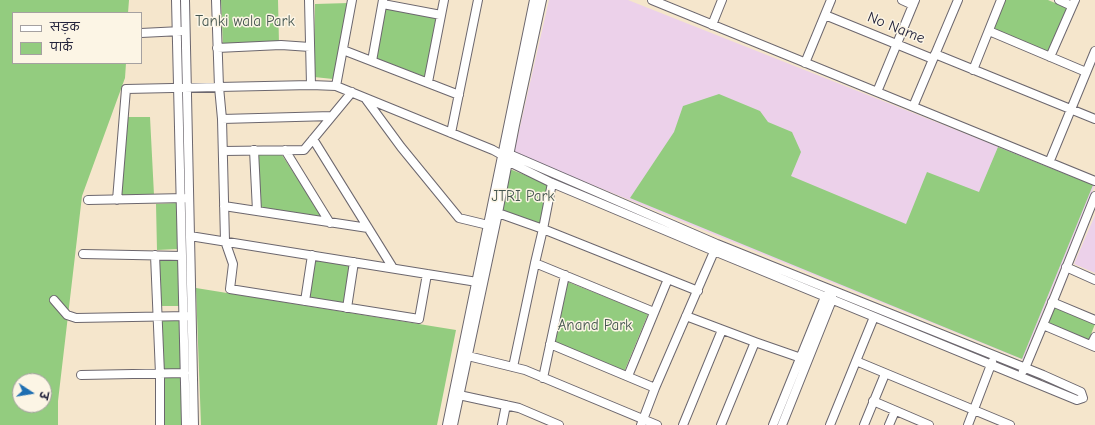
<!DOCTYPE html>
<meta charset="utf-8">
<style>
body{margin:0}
#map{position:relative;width:1095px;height:425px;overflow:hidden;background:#f5e6cc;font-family:"Comic Neue","Playpen Sans Deva",sans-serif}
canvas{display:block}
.legend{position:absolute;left:12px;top:12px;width:130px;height:52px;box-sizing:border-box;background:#fcf5e5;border:1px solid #a5a1a1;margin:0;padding:5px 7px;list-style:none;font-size:12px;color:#22223b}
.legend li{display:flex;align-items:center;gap:8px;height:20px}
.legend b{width:20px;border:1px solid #a5a1a1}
.north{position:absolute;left:12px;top:373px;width:40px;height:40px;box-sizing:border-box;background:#fcf5e5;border:1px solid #a5a1a1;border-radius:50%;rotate:102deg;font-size:11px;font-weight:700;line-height:16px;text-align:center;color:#22223b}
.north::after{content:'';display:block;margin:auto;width:14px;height:18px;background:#1f6fb2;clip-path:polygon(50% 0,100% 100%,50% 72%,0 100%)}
</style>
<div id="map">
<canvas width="1095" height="425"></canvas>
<ul class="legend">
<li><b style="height:5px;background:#fff"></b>सड़क</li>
<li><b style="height:11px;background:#93cc7f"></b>पार्क</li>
</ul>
<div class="north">उ</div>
</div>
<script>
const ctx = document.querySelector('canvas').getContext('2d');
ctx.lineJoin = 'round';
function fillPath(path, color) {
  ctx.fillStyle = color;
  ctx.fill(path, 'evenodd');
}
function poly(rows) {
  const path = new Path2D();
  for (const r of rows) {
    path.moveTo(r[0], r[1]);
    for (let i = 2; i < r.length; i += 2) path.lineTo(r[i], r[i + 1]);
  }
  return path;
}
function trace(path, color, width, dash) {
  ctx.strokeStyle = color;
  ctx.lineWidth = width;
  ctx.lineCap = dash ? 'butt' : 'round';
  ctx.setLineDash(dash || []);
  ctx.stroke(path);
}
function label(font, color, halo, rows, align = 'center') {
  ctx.font = font + ' "Comic Neue",sans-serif';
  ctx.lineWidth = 3;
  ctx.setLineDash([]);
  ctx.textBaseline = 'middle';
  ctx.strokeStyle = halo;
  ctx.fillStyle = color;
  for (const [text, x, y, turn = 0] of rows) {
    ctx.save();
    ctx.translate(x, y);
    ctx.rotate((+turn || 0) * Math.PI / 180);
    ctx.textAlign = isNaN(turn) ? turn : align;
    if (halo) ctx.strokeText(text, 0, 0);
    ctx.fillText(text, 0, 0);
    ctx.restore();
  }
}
fillPath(poly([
 [549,0,628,0,1095,185,1023,360,514,153],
 [1095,215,1095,273,1074,264]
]), '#ecd1ea');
fillPath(poly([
 [0,0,129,0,128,13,13,13,13,63,126,63,125,78,82,196,58,401,58,425,0,425],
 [20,381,44,381,44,405,20,405],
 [221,0,278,0,279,44,223,46],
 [1005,0,1048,0,1067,8,1048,52,993,29],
 [349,3,333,79,314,77,315,4],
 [386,7,436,17,425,77,376,58],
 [719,94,760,111,768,122,792,132,801,152,791,176,906,224,927,172,979,192,998,147,1093,185,1022,359,630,198,674,132,683,106],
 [128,117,150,117,154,195,121,195],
 [257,155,282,155,323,218,260,209],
 [507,168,548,184,542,226,498,210],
 [177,203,178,249,157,250,156,204],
 [158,260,179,260,180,306,160,306],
 [314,260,351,266,345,303,308,297],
 [568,282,648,314,624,372,555,344],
 [196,288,456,330,437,425,201,425],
 [1053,306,1095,324,1088,342,1046,324],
 [161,312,180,312,182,371,162,371],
 [182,377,183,425,164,425,163,378]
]), '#93cc7f');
const minor = poly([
 [176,0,186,425],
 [185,0,194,425],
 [216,0,219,87,222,119,225,241,233,264,230,289,419,319,427,274],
 [309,0,311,85],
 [652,0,1095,181],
 [902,0,913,5],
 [1059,0,1072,6],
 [383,4,441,15],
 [825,15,933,59],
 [712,25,722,0],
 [989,31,1086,72],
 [141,33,181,31],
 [217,48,281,45,310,47],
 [343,50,459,95],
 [935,54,1095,119],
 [1050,57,1075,0],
 [372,61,383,0],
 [805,63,831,0],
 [973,70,1001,0],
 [428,82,444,0],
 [336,86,352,0],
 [877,92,915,0],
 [365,98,401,147,459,218,488,225],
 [915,102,958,0],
 [222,119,332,116],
 [451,133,478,0],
 [313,139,393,268],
 [254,150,257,211],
 [285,150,330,223],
 [223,151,304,150,352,92],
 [1051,158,1095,51],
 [88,200,186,198],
 [117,200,126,89,311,85,336,86,493,150,502,155,507,161,552,183,714,251,1077,400,1083,398,1081,392,1043,375,717,244,509,154,502,155],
 [224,206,368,228],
 [498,213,543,229,698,291],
 [190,236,477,282],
 [83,254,182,256],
 [155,255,160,374,160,425],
 [535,263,654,312],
 [1066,267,1095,280],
 [54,300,67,315,76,318,188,316],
 [305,301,312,255],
 [1052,302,1095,320],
 [347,308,354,262],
 [686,316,755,342,801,358],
 [1043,325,1095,347],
 [550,344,655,388],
 [1091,345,1095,337],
 [468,356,525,370,657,425],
 [856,361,1010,425],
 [513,367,535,263,543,229,552,183],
 [1023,371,1025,368,1055,296,1095,196],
 [81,375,185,373],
 [628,376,668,279],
 [543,378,565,275],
 [459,395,519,408,559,425],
 [873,401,929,425],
 [447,425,534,0],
 [453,425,498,213,515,125,542,0],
 [502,425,506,405],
 [641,425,655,388,716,247],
 [683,425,722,330],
 [721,425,755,342],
 [773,425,825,297,829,293],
 [782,425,832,300,832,295],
 [830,425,874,317],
 [864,425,885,374],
 [889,425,895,411],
 [968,425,992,362]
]);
trace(minor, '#6c676e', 10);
trace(minor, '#fff', 8);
label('15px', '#44554f', '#fcf5e5', [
 ["Tanki wala Park",245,22],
 ["JTRI Park",523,197],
 ["Anand Park",595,326]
]);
label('15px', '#22223b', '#fcf5e5', [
 ["No Name",896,28,22]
]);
</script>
